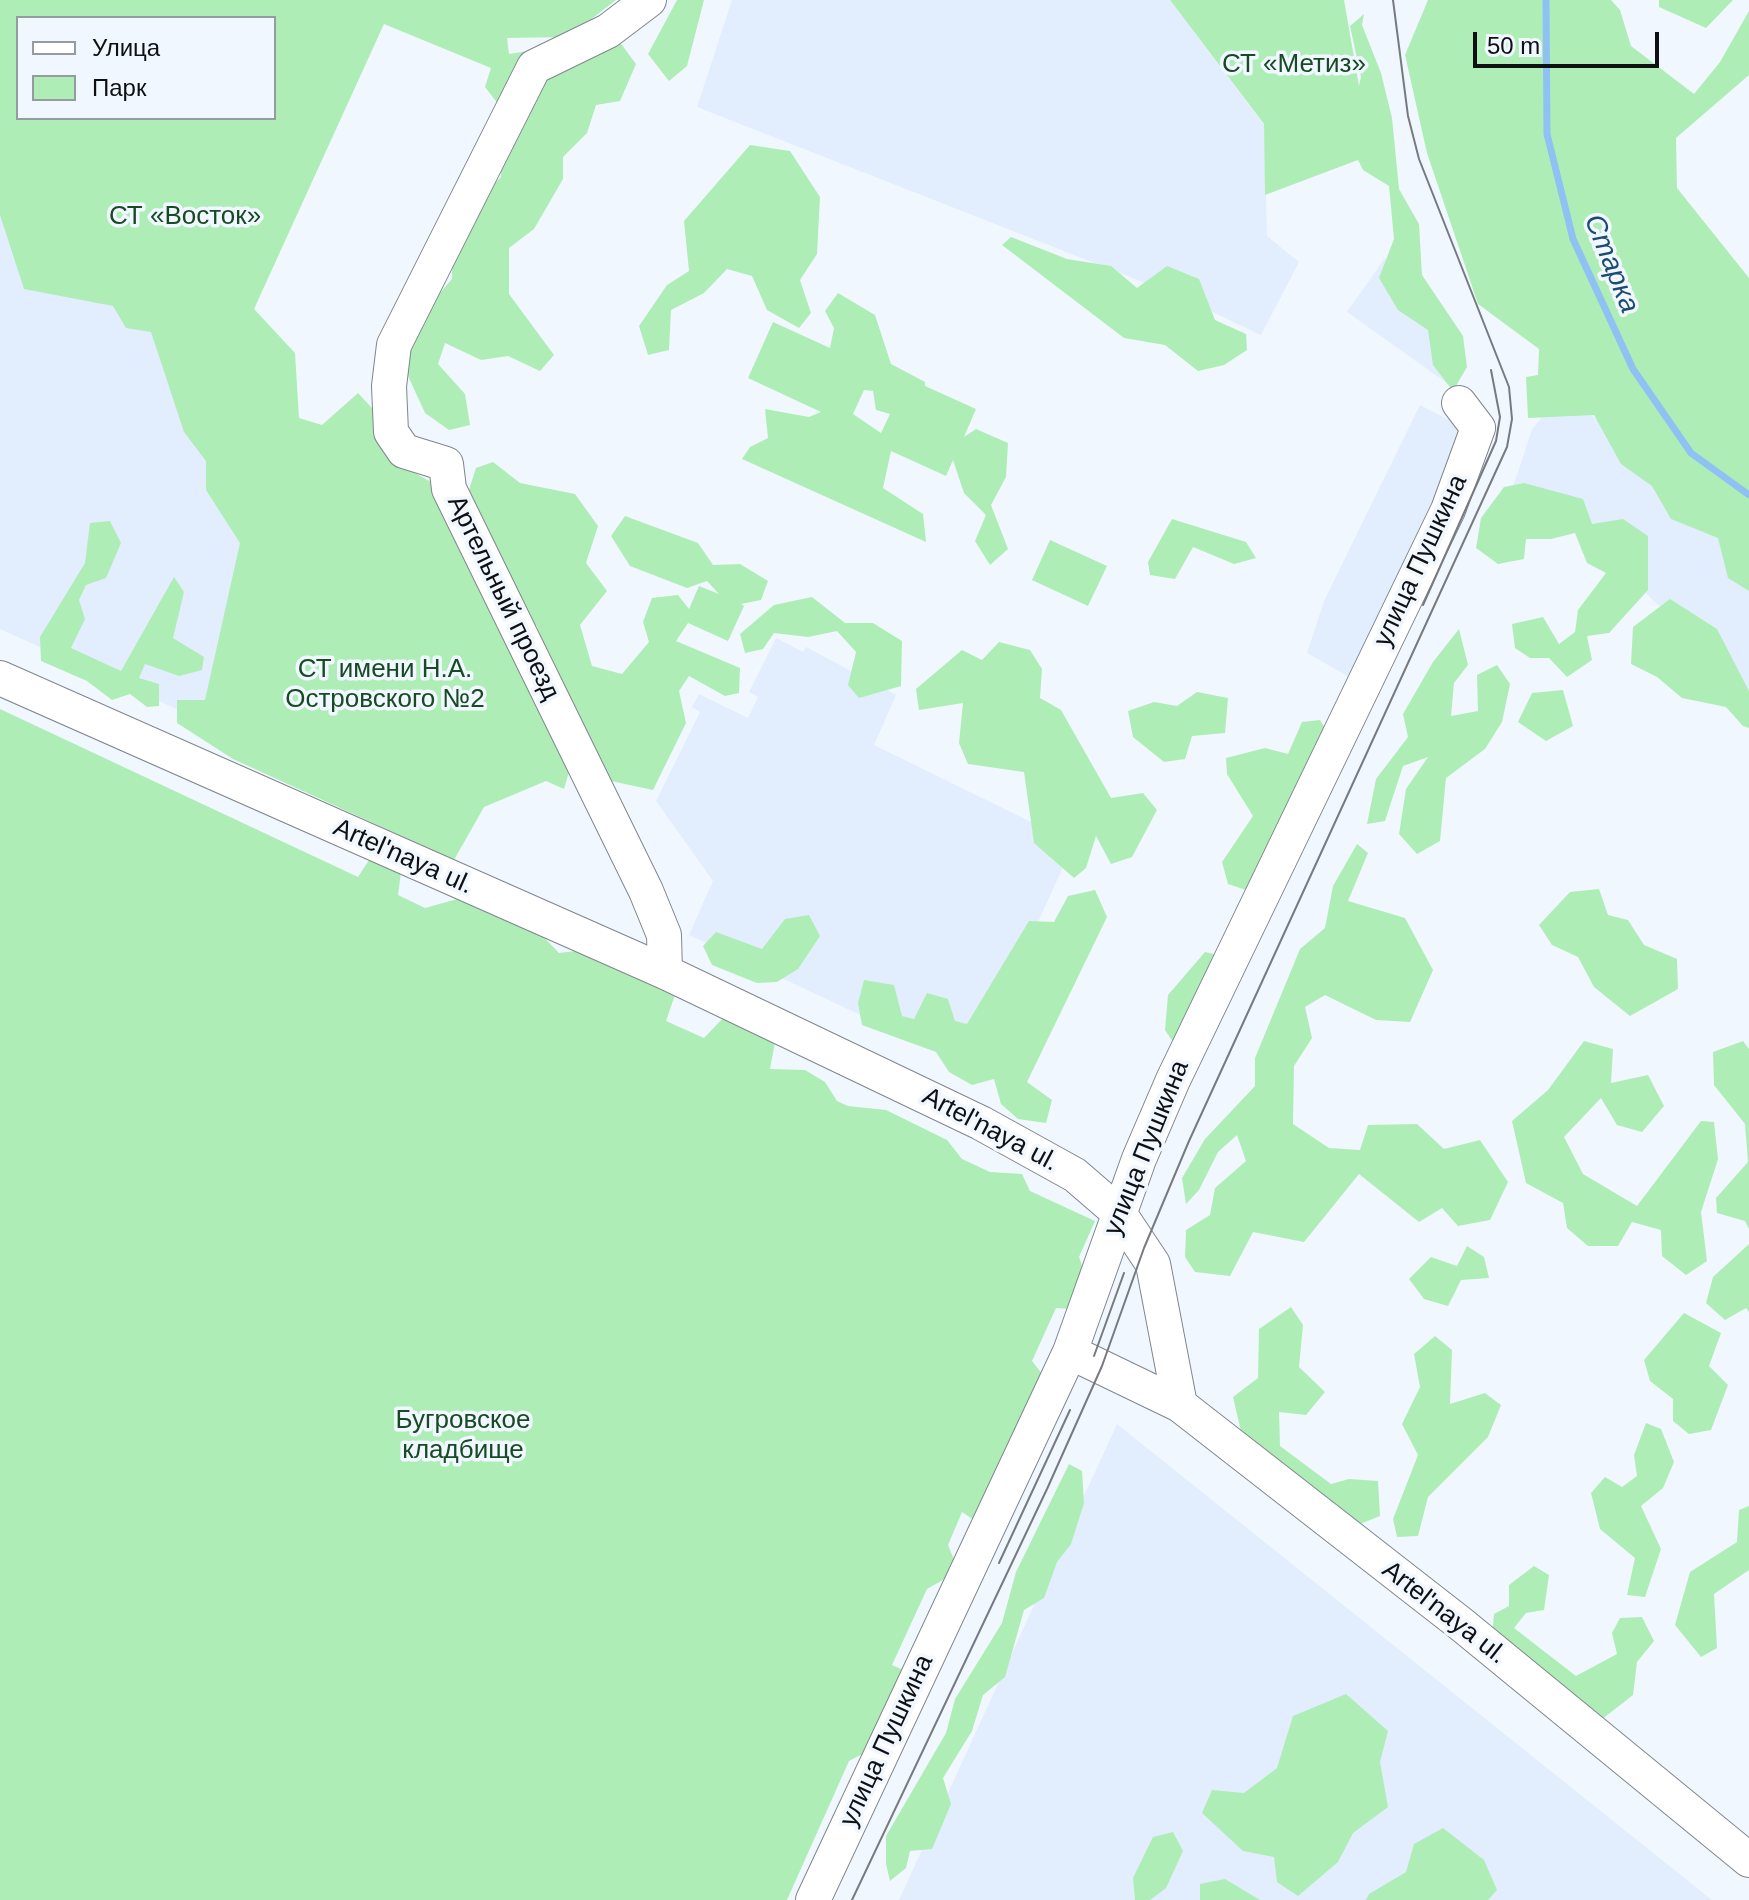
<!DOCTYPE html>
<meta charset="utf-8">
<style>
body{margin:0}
#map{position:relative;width:1749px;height:1900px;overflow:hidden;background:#f1f7fe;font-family:Arial,sans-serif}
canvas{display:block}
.legend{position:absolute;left:16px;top:16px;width:260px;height:104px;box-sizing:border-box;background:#f1f7fe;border:2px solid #969ba0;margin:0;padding:10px 14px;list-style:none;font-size:24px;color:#0e1013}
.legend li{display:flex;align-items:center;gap:16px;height:40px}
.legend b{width:40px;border:2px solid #969ba0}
.scale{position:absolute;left:1473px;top:32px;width:186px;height:36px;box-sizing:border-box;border:4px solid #0e1013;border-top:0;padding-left:10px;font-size:24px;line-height:28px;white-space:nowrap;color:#0e1013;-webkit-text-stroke:6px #f1f7fe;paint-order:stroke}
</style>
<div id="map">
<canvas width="1749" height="1900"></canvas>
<ul class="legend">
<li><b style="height:10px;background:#fff"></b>Улица</li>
<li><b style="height:22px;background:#afedb7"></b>Парк</li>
</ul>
<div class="scale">50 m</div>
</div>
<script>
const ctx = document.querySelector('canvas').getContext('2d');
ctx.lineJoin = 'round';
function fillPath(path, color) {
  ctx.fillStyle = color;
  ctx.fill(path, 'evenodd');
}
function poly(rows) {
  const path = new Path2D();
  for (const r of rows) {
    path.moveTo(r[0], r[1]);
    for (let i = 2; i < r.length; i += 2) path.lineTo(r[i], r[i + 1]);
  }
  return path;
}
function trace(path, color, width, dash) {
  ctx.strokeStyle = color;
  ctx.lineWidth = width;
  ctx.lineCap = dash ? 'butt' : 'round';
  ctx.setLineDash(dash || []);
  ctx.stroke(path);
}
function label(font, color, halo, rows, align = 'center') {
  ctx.font = font + ' Arial,sans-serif';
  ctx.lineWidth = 7;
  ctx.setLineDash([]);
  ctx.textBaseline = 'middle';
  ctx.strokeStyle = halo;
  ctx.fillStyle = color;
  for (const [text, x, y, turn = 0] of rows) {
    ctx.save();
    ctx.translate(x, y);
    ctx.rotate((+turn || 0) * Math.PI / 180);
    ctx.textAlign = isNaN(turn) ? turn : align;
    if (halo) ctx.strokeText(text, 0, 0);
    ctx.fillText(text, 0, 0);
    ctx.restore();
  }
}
fillPath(poly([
 [732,0,1170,0,1264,125,1267,236,1299,262,1261,335,1181,297,697,107],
 [0,174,157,322,247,535,212,725,0,629],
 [1385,258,1442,341,1451,386,1347,312],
 [1565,391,1749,560,1749,690,1716,662,1598,546,1511,493,1532,429],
 [1420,405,1451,421,1460,432,1463,448,1351,678,1307,653,1324,601],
 [776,638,803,652,806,647,896,695,874,745,1074,843,972,1067,689,935,713,881,656,801,700,712,692,707,699,694,748,718,758,697,749,692],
 [1117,1424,1712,1900,899,1900]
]), '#e2eefd');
fillPath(poly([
 [0,0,616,0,568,37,507,38,509,54,616,37,636,64,620,101,596,105,587,133,563,157,563,179,534,229,509,248,509,294,554,355,540,371,508,356,481,360,445,343,438,364,465,394,470,425,449,430,425,413,403,365,424,311,452,279,453,241,477,201,501,177,500,153,512,122,485,87,491,68,384,24,254,309,295,353,299,418,322,425,358,393,372,408,399,464,431,482,574,770,569,772,564,789,546,781,484,807,454,860,233,759,177,723,177,700,205,700,240,543,206,490,206,461,184,432,151,332,126,328,113,306,24,289,0,215],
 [18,18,274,18,274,118,18,118],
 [677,0,704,0,687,66,669,81,648,54],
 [1170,0,1344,0,1359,86,1361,77,1350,26,1364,14,1362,25,1381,73,1392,118,1399,189,1419,224,1422,275,1463,336,1467,367,1453,391,1433,365,1428,330,1398,310,1379,278,1394,239,1389,186,1363,170,1358,160,1265,195,1264,124],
 [1428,0,1611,0,1620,10,1631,46,1694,94,1720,62,1749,11,1749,75,1676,138,1677,188,1749,278,1749,591,1728,578,1718,538,1671,519,1652,486,1621,464,1594,415,1528,418,1526,377,1538,375,1539,349,1478,304,1427,153,1405,55],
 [1659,0,1733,0,1706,28,1659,7],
 [750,145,790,151,820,197,817,254,800,280,811,313,799,328,767,310,752,276,727,269,704,293,671,310,669,350,648,355,639,326,667,285,689,271,684,221],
 [1011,237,1067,259,1111,266,1137,288,1167,266,1199,279,1215,320,1246,334,1247,350,1224,365,1198,371,1165,345,1124,338,1002,245],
 [838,293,875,315,891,364,925,382,925,386,976,409,964,437,976,429,1008,443,1006,477,991,505,1008,549,990,565,975,541,986,515,964,493,953,460,946,476,891,451,883,488,923,514,926,542,742,459,750,447,768,438,765,409,809,417,821,412,748,378,773,322,830,348,834,328,825,311],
 [864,390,873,391,876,410,890,414,881,433,853,414],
 [493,462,520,483,575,494,598,526,586,563,607,591,580,625,592,666,622,674,649,642,643,622,652,598,678,595,689,609,699,586,719,594,707,581,687,588,630,566,611,536,625,516,698,543,713,565,740,564,768,581,761,600,741,604,744,606,728,641,688,623,676,641,740,668,739,693,725,696,689,676,679,691,686,723,653,790,611,781,581,753,537,626,513,611,458,524,476,468],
 [1524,483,1583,499,1592,524,1623,519,1648,536,1648,590,1609,633,1587,636,1592,660,1567,677,1549,658,1530,658,1515,648,1512,624,1543,617,1559,644,1575,632,1578,610,1606,573,1587,563,1575,533,1551,539,1526,539,1524,559,1498,564,1476,548,1481,518,1504,487],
 [1172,519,1246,542,1256,558,1234,564,1193,547,1175,579,1150,575,1148,562],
 [110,521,121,543,106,578,86,585,79,600,85,619,71,648,121,671,174,577,184,592,173,638,204,657,202,670,179,676,145,664,139,678,159,684,159,706,147,707,130,694,112,700,87,681,41,661,40,637,85,563,90,523],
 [1050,540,1107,566,1088,606,1032,580],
 [812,597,845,623,873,623,902,641,901,686,859,698,848,685,856,652,837,631,808,637,774,633,763,649,745,653,740,634,774,605],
 [1670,599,1717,629,1749,691,1749,728,1743,726,1726,707,1682,698,1657,677,1631,664,1633,627],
 [1459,629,1468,665,1454,683,1451,716,1478,711,1477,675,1497,665,1510,684,1502,722,1485,749,1446,778,1440,841,1417,854,1399,834,1406,789,1428,757,1403,766,1385,821,1367,824,1376,779,1408,737,1403,714,1433,662],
 [999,642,1030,650,1042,669,1040,698,1061,710,1111,798,1143,793,1157,810,1132,857,1111,864,1096,836,1086,868,1074,878,1034,843,1024,772,968,764,959,743,963,703,919,710,916,689,962,650,982,660],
 [1563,690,1573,726,1546,741,1518,722,1532,693],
 [1197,692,1228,698,1225,733,1192,736,1185,759,1164,762,1133,737,1128,711,1154,702,1177,706],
 [0,709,358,877,369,860,401,872,398,895,425,908,461,898,533,926,559,953,593,949,677,989,666,1021,704,1038,725,1016,776,1037,770,1069,805,1070,825,1082,837,1101,848,1106,886,1110,947,1140,962,1159,990,1172,1022,1174,1030,1191,1095,1221,1079,1257,1087,1280,1071,1309,1056,1308,1032,1361,1043,1375,977,1522,962,1512,948,1545,955,1562,943,1580,927,1589,892,1665,906,1671,874,1748,849,1761,787,1900,0,1900],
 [1320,720,1338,748,1270,898,1228,884,1222,862,1253,816,1227,774,1226,758,1265,748,1288,754,1302,722],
 [1357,844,1368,853,1348,901,1405,918,1433,970,1410,1022,1376,1020,1325,995,1305,1007,1312,1038,1294,1066,1293,1124,1329,1148,1360,1150,1368,1125,1417,1124,1444,1149,1480,1140,1508,1182,1490,1220,1458,1226,1442,1208,1419,1222,1359,1174,1304,1242,1253,1232,1230,1276,1195,1272,1185,1257,1186,1230,1210,1215,1215,1188,1246,1161,1237,1135,1218,1152,1199,1190,1186,1204,1182,1178,1205,1139,1255,1086,1255,1058,1300,949,1325,928,1333,886],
 [1599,889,1608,915,1628,920,1644,945,1677,959,1678,989,1630,1016,1594,987,1578,957,1552,945,1539,925,1570,892],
 [1095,890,1107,917,1027,1082,1052,1100,1046,1123,1018,1119,1001,1104,994,1079,972,1085,949,1072,936,1052,862,1025,858,1003,864,980,894,985,902,1016,914,1019,927,993,948,999,955,1021,967,1024,1029,921,1054,922,1068,896],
 [809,915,820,936,798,969,777,982,757,983,712,965,703,946,716,932,762,949,785,919],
 [1205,952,1226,957,1175,1045,1165,1030,1168,995],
 [1584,1041,1613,1049,1611,1083,1648,1075,1664,1106,1642,1132,1617,1125,1601,1098,1564,1137,1583,1174,1637,1206,1701,1121,1714,1122,1718,1159,1701,1212,1707,1261,1686,1275,1662,1256,1661,1230,1632,1222,1618,1246,1588,1246,1567,1228,1563,1203,1526,1183,1512,1121,1548,1090],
 [1743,1041,1749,1049,1749,1229,1745,1221,1717,1213,1716,1198,1748,1162,1745,1124,1714,1085,1713,1052],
 [1749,1244,1749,1312,1746,1308,1725,1320,1706,1303,1713,1277],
 [1467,1246,1484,1257,1489,1278,1461,1280,1448,1306,1424,1299,1409,1279,1431,1257,1457,1266],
 [1291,1307,1303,1325,1299,1367,1325,1392,1306,1415,1279,1412,1280,1446,1331,1484,1349,1479,1378,1481,1380,1516,1355,1526,1246,1453,1233,1397,1258,1378,1259,1329],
 [1684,1313,1721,1333,1709,1366,1728,1385,1711,1430,1689,1434,1673,1421,1673,1399,1650,1381,1644,1360],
 [1435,1336,1452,1350,1450,1404,1485,1393,1501,1405,1488,1437,1428,1497,1418,1536,1397,1537,1393,1519,1418,1455,1402,1424,1420,1387,1414,1354],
 [1646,1423,1661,1429,1674,1462,1663,1488,1641,1506,1661,1549,1645,1597,1627,1595,1635,1558,1600,1529,1591,1493,1605,1477,1622,1487,1637,1476,1634,1455],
 [1069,1464,1082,1471,1084,1503,1071,1544,1057,1562,1044,1598,1024,1610,1005,1677,983,1695,972,1731,943,1778,951,1804,932,1849,910,1851,906,1868,890,1881,886,1864,886,1836,946,1733,955,1699,1002,1623,1016,1572],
 [1749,1506,1749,1570,1714,1594,1717,1648,1701,1657,1675,1625,1690,1572,1737,1542,1739,1510],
 [1534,1566,1549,1575,1544,1610,1526,1613,1514,1628,1576,1676,1617,1654,1612,1633,1620,1618,1642,1617,1654,1641,1637,1662,1633,1695,1601,1720,1492,1638,1494,1614,1509,1606,1509,1585],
 [1346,1694,1388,1731,1380,1762,1388,1807,1353,1833,1338,1862,1298,1896,1277,1882,1274,1857,1243,1851,1202,1813,1212,1790,1244,1793,1277,1768,1293,1716],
 [1443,1828,1484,1860,1497,1890,1488,1900,1366,1900,1369,1894,1406,1872,1414,1844],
 [1173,1832,1183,1851,1166,1888,1150,1900,1135,1900,1133,1878,1153,1837],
 [1225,1879,1260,1900,1200,1900,1200,1884]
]), '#afedb7');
trace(poly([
 [1546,0,1547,134,1573,239,1633,369,1691,453,1749,495]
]), '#8fc2f3', 7);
const minor = poly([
 [649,0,608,31,534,67,394,345,389,386,391,432,404,451,446,464,449,489,646,891,664,935,665,972],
 [0,678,665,972,981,1123,1075,1175,1119,1213,1153,1264,1180,1405,1461,1624,1749,1860],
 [1070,1352,1180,1405],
 [813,1900,1070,1352,1139,1159,1173,1080,1448,510,1478,428,1459,403]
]);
trace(minor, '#80868e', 36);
trace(minor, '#fff', 34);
trace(poly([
 [1423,605,1496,441,1500,417,1491,370],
 [1094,1356,1124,1273],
 [999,1563,1070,1410],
 [852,1900,1047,1489,1102,1366,1144,1248,1189,1141,1507,447,1512,419,1509,387,1419,159,1408,116,1393,0]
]), '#777a7f', 2);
label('26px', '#184a23', '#f1f7fe', [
 ["СТ «Метиз»",1294,65],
 ["СТ «Восток»",185,217],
 ["СТ имени Н.А.",385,670],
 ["Островского №2",385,700],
 ["Бугровское",463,1421],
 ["кладбище",463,1451]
]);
label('26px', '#0e1013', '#f1f7fe', [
 ["улица Пушкина",1421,561,-65],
 ["Артельный проезд",503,598,64],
 ["Artel'naya ul.",403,857,24],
 ["Artel'naya ul.",990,1130,28],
 ["улица Пушкина",1147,1148,-68],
 ["Artel'naya ul.",1444,1613,38],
 ["улица Пушкина",887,1741,-65]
]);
label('italic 28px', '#1c4a72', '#f1f7fe', [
 ["Старка",1611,264,68]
]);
</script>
